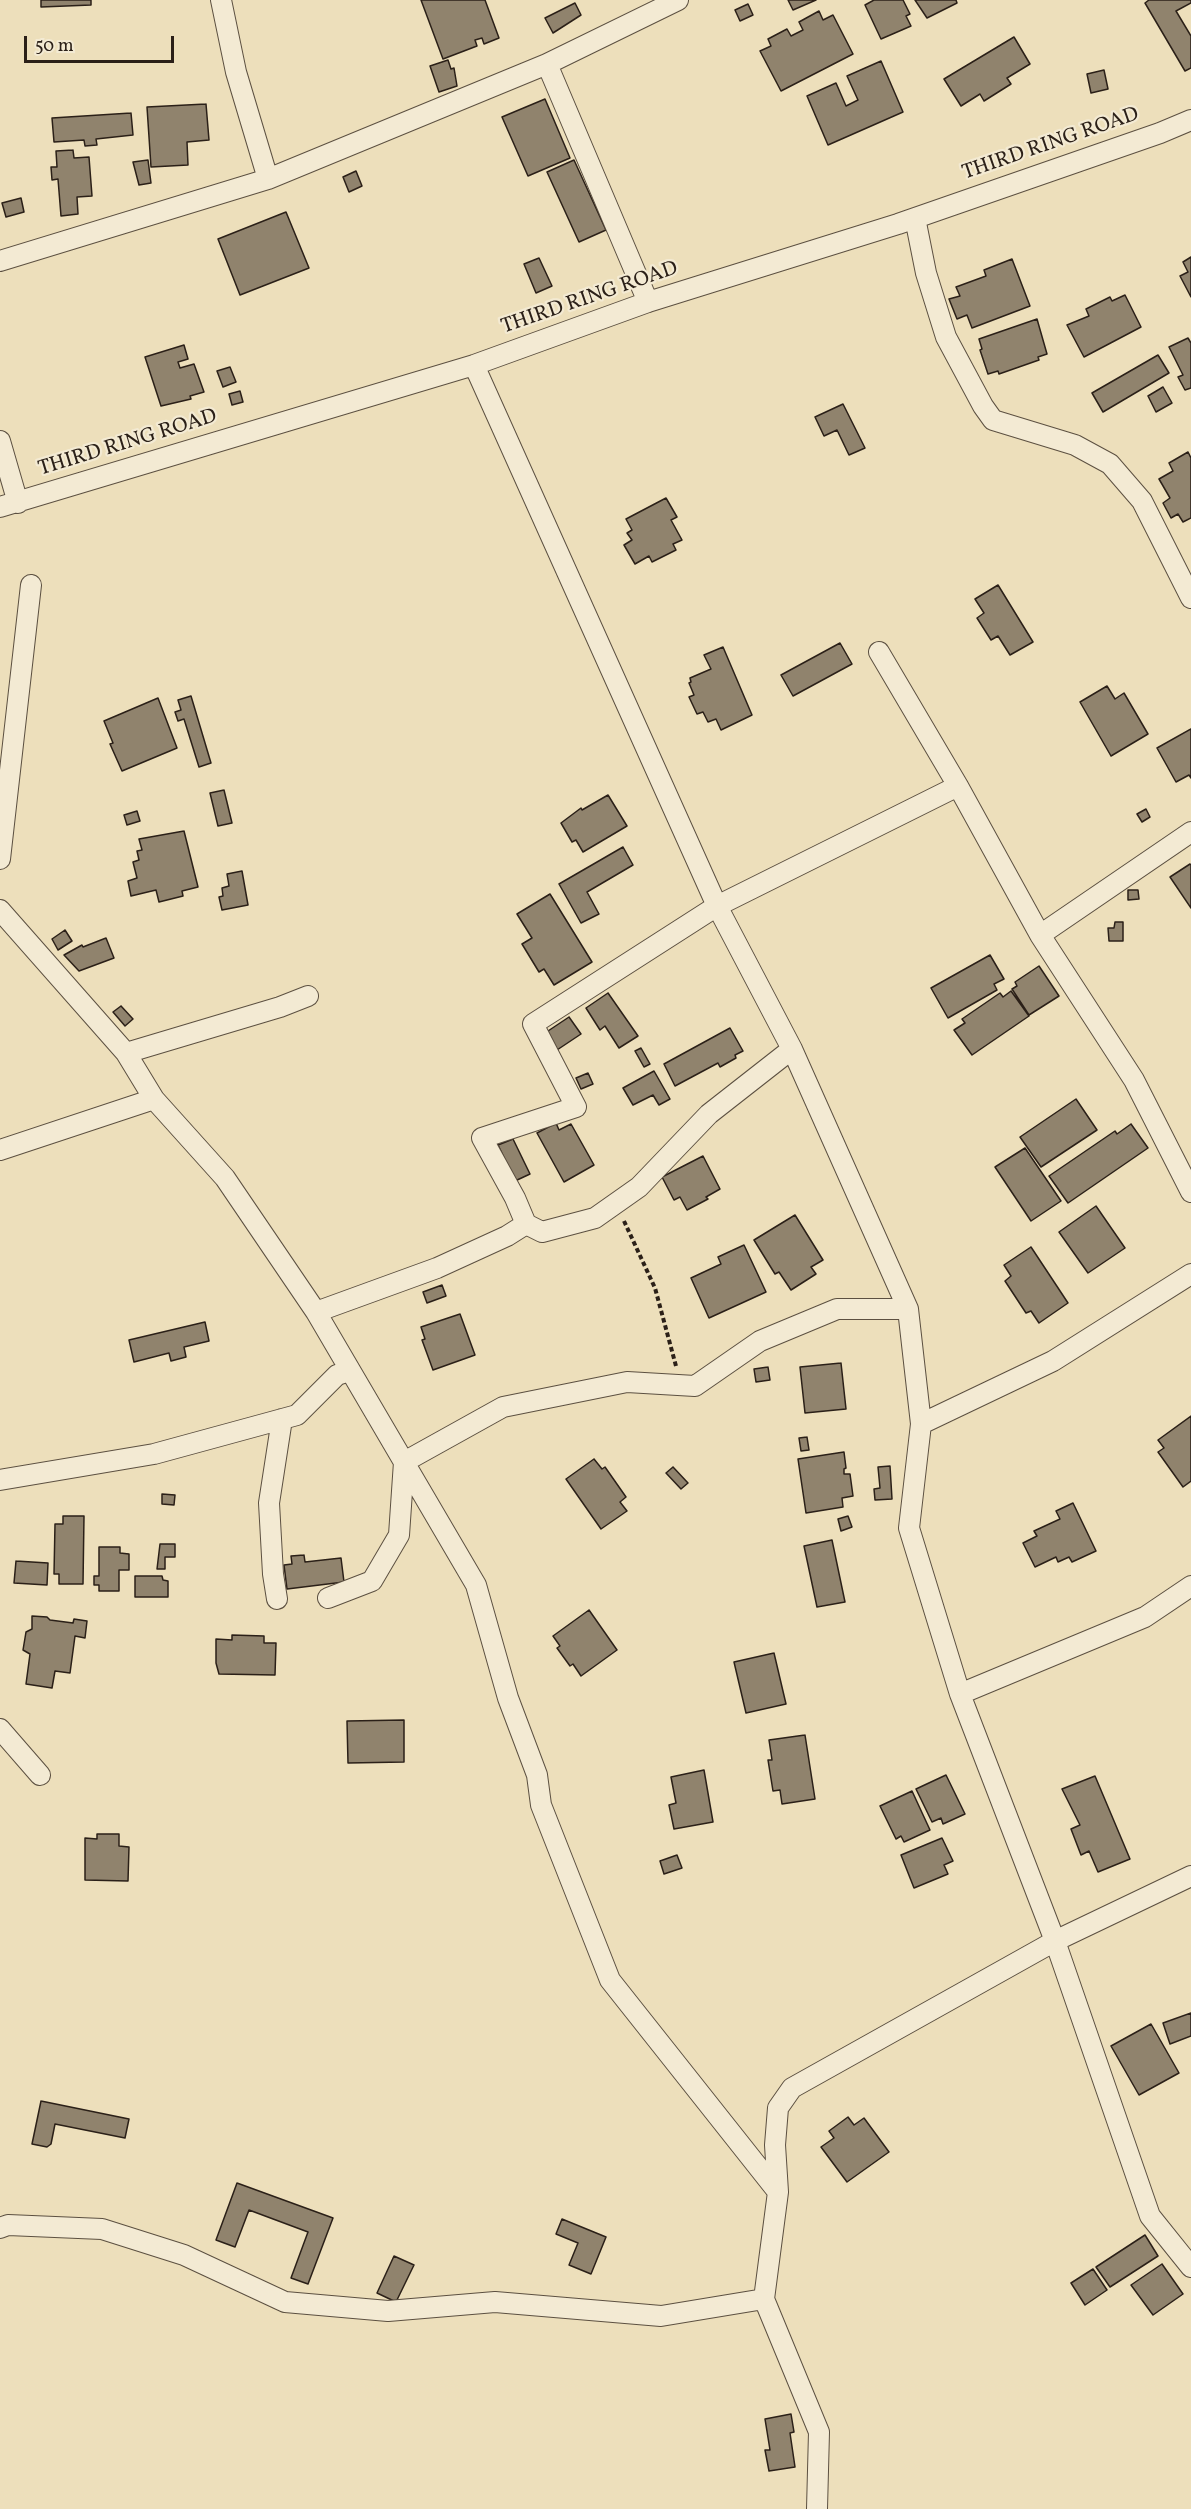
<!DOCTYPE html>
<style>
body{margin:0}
#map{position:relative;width:1191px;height:2509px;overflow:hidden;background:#eddfbb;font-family:Vollkorn,serif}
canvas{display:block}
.scale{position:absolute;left:24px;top:36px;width:150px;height:27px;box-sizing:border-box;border:3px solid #2b2018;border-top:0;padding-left:8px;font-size:18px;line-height:21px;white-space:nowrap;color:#2b2018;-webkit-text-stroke:4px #f3ead3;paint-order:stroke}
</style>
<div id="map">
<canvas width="1191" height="2509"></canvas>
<div class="scale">50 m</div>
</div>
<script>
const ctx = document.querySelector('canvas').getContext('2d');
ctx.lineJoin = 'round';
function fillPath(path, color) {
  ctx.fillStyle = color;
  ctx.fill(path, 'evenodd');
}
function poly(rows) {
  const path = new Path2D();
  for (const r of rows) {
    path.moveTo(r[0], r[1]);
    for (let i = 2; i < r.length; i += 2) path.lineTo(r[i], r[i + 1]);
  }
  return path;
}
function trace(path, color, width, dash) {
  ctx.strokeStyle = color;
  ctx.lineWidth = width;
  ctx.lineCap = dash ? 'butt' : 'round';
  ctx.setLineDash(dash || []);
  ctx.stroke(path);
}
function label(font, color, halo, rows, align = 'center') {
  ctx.font = font + ' Vollkorn,serif';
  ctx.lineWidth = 4.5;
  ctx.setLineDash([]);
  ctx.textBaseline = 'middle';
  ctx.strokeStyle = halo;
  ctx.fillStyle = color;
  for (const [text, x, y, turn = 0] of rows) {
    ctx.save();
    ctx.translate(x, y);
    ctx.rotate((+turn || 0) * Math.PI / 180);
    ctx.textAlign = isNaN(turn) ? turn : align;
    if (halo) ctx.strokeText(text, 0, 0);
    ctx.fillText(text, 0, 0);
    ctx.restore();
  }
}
const building = poly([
 [41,0,91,0,91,5,41,7,41,0],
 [421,0,485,0,499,38,484,44,482,38,475,40,477,46,443,59,421,0],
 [788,0,816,0,793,10,788,0],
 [874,0,903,0,910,14,906,16,911,26,881,39,865,5,874,0],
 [915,0,956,0,957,3,927,18,915,0],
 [1149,0,1191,0,1191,3,1176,11,1191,36,1191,68,1185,71,1145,3,1149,0],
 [575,3,581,15,553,33,545,18,575,3],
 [748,4,753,15,740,21,735,10,748,4],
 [819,11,823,20,833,15,853,54,781,91,760,51,771,46,768,39,787,29,791,36,803,30,799,22,819,11],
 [1014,37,1030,64,1007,78,1011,84,984,101,980,94,961,106,944,79,1014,37],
 [448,60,451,69,454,68,457,86,439,92,430,66,448,60],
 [881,61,903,112,828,145,807,96,836,83,846,106,858,100,847,76,881,61],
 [1104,70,1108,89,1091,93,1087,74,1104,70],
 [545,99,570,158,528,176,502,117,545,99],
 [206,104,209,140,187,142,188,165,151,167,147,107,206,104],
 [131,113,133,135,96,139,97,145,85,146,84,140,54,142,52,118,131,113],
 [73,150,74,158,89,157,92,196,77,197,78,214,61,216,58,179,52,180,51,167,57,167,56,151,73,150],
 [148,160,151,183,139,185,133,162,148,160],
 [574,160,606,230,579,242,547,172,574,160],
 [356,171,362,186,349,192,343,177,356,171],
 [21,198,24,212,6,217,2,203,21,198],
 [286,212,309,268,240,295,218,239,286,212],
 [1191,257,1191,297,1180,276,1188,272,1183,262,1191,257],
 [539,258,552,286,536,293,524,264,539,258],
 [1012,259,1030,306,972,328,967,315,957,319,949,299,960,296,956,287,986,276,984,270,1012,259],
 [1125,295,1141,327,1084,357,1067,325,1089,316,1086,309,1110,297,1112,301,1125,295],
 [1037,319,1047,354,1038,357,1039,360,999,374,998,371,988,374,980,350,982,349,979,339,1037,319],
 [1188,338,1191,343,1191,388,1185,390,1178,377,1183,375,1169,347,1188,338],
 [184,345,188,359,178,362,180,368,194,364,204,392,190,396,191,399,161,406,145,357,184,345],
 [1158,355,1169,373,1103,412,1092,393,1158,355],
 [230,367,236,382,223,387,217,371,230,367],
 [1163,387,1172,403,1156,412,1148,396,1163,387],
 [240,391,243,402,232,405,229,394,240,391],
 [843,404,865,448,849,455,837,430,824,436,815,417,843,404],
 [1188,452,1191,458,1191,518,1183,522,1178,514,1171,518,1163,503,1170,498,1159,479,1173,471,1169,463,1188,452],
 [666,498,677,517,671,520,682,540,673,544,676,550,652,562,649,556,635,564,624,545,632,540,627,533,632,530,626,519,666,498],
 [998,585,1033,642,1010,655,998,636,991,640,977,618,984,613,975,599,998,585],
 [840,643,852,664,793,696,781,675,840,643],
 [723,647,752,715,721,730,716,719,708,722,703,712,697,714,689,697,694,695,689,683,691,682,690,678,711,669,704,655,723,647],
 [1107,686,1115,699,1124,693,1148,734,1111,756,1080,702,1107,686],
 [191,696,211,763,199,767,184,719,178,721,175,712,181,710,178,700,191,696],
 [158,698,177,748,122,771,110,744,113,743,104,721,158,698],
 [1191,729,1191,778,1189,775,1176,782,1157,748,1191,729],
 [224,790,232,823,218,826,210,793,224,790],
 [608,795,627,826,583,852,576,840,572,842,561,823,581,808,582,810,608,795],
 [1146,809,1150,817,1142,822,1137,814,1146,809],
 [137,811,140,821,127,825,124,815,137,811],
 [184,831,198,887,182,891,183,896,159,902,156,890,131,896,128,881,137,878,133,862,139,860,137,851,142,850,139,839,184,831],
 [623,847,633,865,587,892,599,914,581,923,559,884,623,847],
 [1190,864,1191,865,1191,908,1170,877,1190,864],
 [242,871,248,905,222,910,219,897,223,896,222,888,229,886,227,874,242,871],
 [1128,890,1138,890,1139,899,1128,900,1128,890],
 [550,894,592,962,554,985,544,969,539,972,522,944,532,938,517,914,550,894],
 [1115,922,1123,922,1123,941,1109,941,1108,928,1114,928,1115,922],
 [65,930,72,941,58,950,52,939,65,930],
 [106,938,114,958,79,971,64,955,82,945,83,947,106,938],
 [990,955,1004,979,994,984,997,990,948,1018,931,988,990,955],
 [1039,966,1059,996,1029,1015,1012,989,1017,986,1015,982,1039,966],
 [1011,991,1029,1016,972,1055,954,1030,965,1023,962,1019,1000,993,1003,997,1011,991],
 [608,993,638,1036,619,1048,605,1026,600,1030,586,1008,608,993],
 [121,1006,133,1019,125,1026,113,1012,121,1006],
 [569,1017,581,1034,557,1050,545,1033,569,1017],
 [730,1028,743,1051,735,1055,736,1058,720,1067,718,1063,675,1086,664,1064,730,1028],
 [641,1048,650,1064,644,1067,635,1051,641,1048],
 [654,1071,670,1099,659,1105,653,1095,633,1105,623,1088,654,1071],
 [588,1073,593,1084,581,1089,576,1078,588,1073],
 [1076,1099,1097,1130,1041,1167,1020,1137,1076,1099],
 [556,1123,559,1130,571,1124,594,1165,564,1182,537,1133,556,1123],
 [1131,1124,1148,1148,1068,1203,1049,1176,1115,1131,1117,1134,1131,1124],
 [513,1139,530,1174,515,1181,498,1145,513,1139],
 [1025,1148,1061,1201,1031,1221,995,1167,1025,1148],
 [703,1156,720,1189,706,1197,708,1199,687,1210,680,1197,674,1200,662,1177,703,1156],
 [1096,1206,1125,1248,1088,1273,1059,1232,1096,1206],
 [795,1215,823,1260,811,1267,816,1274,791,1290,779,1272,775,1274,754,1240,795,1215],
 [744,1245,766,1292,709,1318,691,1278,721,1264,718,1257,744,1245],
 [1031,1247,1068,1303,1039,1323,1031,1311,1026,1313,1005,1281,1011,1276,1004,1265,1031,1247],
 [442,1285,446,1296,427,1303,423,1292,442,1285],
 [460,1314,475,1355,433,1370,422,1340,425,1339,421,1327,460,1314],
 [205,1322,209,1341,184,1347,186,1357,171,1361,169,1353,134,1362,129,1340,205,1322],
 [841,1363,846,1409,805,1413,800,1367,841,1363],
 [768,1367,770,1380,756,1382,754,1369,768,1367],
 [1191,1416,1191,1481,1183,1487,1158,1452,1164,1448,1158,1440,1191,1416],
 [807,1437,809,1450,801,1451,799,1438,807,1437],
 [844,1452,846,1468,844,1469,844,1474,850,1474,853,1496,842,1498,843,1507,806,1513,798,1459,844,1452],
 [594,1459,602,1469,605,1467,626,1497,620,1502,627,1511,601,1529,566,1479,594,1459],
 [890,1466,892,1499,875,1500,874,1489,880,1488,878,1467,890,1466],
 [673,1467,688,1483,681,1489,666,1473,673,1467],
 [162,1494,175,1495,174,1505,162,1504,162,1494],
 [1073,1503,1096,1551,1072,1562,1069,1557,1058,1562,1056,1557,1035,1567,1023,1543,1037,1536,1034,1531,1060,1519,1056,1511,1073,1503],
 [63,1516,84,1516,83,1584,59,1584,59,1574,54,1574,55,1524,63,1524,63,1516],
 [848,1516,852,1527,841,1531,838,1519,848,1516],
 [832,1540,845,1602,817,1607,804,1546,832,1540],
 [160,1544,175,1544,175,1557,165,1557,165,1569,157,1569,160,1544],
 [99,1547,120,1547,120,1553,129,1554,129,1570,119,1570,119,1591,99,1591,99,1585,94,1585,94,1576,99,1576,99,1547],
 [304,1555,305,1562,341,1558,344,1582,287,1589,284,1565,292,1564,291,1556,304,1555],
 [16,1561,48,1563,47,1585,14,1583,16,1561],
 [135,1576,162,1576,163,1580,168,1581,168,1597,135,1597,135,1576],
 [589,1610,617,1650,581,1676,573,1664,570,1666,557,1648,560,1646,553,1636,589,1610],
 [32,1616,47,1617,50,1620,73,1623,74,1619,87,1621,85,1638,75,1636,70,1673,55,1671,52,1688,26,1684,30,1654,23,1650,26,1632,32,1629,32,1616],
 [232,1635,264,1636,264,1643,276,1643,275,1675,219,1674,216,1663,216,1639,232,1640,232,1635],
 [774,1653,786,1704,746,1713,734,1662,774,1653],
 [404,1720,404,1762,348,1763,347,1721,404,1720],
 [805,1735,815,1799,782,1804,780,1790,773,1791,768,1760,772,1760,769,1740,805,1735],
 [704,1770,713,1822,674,1829,669,1805,676,1803,671,1777,704,1770],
 [946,1775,965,1814,943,1824,941,1818,932,1822,916,1789,946,1775],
 [1095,1776,1130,1859,1098,1872,1089,1851,1081,1855,1071,1829,1080,1825,1062,1789,1095,1776],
 [912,1791,930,1830,904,1842,901,1836,896,1839,880,1806,912,1791],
 [97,1834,119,1834,119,1846,129,1847,128,1881,85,1880,85,1838,97,1839,97,1834],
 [942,1838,953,1861,944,1865,948,1874,914,1888,901,1855,942,1838],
 [677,1855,682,1868,664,1874,660,1861,677,1855],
 [1191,2013,1191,2036,1170,2044,1163,2023,1191,2013],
 [1151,2024,1179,2073,1139,2095,1111,2046,1151,2024],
 [41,2101,129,2119,125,2138,55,2124,51,2144,47,2147,32,2144,41,2101],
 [848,2117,854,2125,864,2118,889,2152,847,2182,821,2147,834,2138,829,2131,848,2117],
 [237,2183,333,2218,308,2284,291,2278,308,2232,249,2210,235,2247,216,2240,237,2183],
 [562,2219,606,2237,591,2274,569,2265,578,2243,556,2234,562,2219],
 [1145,2235,1158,2256,1110,2287,1096,2267,1145,2235],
 [394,2256,414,2265,396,2302,377,2293,394,2256],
 [1162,2264,1183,2294,1153,2315,1131,2285,1162,2264],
 [1093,2269,1107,2290,1085,2305,1071,2283,1093,2269],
 [791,2414,794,2432,790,2433,795,2467,769,2471,765,2450,770,2450,765,2419,791,2414]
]);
fillPath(building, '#90836d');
trace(building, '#2b2018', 1.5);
const minor = poly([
 [221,0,236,72,268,179],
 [547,64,648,302],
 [915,218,926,273,946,337,983,406,993,420,1075,445,1110,464,1142,501,1191,598],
 [0,261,268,179,547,64,678,0],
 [474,365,717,906,792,1049,908,1309,921,1424,909,1528,960,1694,1055,1941,1150,2216,1191,2267],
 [0,441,18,503],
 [0,507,474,365,648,302,898,224,1160,133,1191,120],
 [879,652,958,786,1040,935,1134,1080,1191,1192],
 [0,859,31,585],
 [0,910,126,1053,154,1099,225,1178,316,1312,476,1585,508,1698,537,1775,541,1805,610,1980,778,2192],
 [1040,935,1191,832],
 [126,1053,280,1007,308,996],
 [0,1150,154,1099],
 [526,1224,542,1232,595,1218,639,1187,709,1114,792,1049],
 [316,1312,437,1268,507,1236,526,1224,515,1198,482,1138,576,1107,533,1024,717,906,958,786],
 [921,1424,1053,1361,1191,1274],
 [0,1480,154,1454,297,1415,337,1375,349,1371],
 [328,1598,372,1581,399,1535,404,1462,503,1407,627,1382,695,1386,760,1341,837,1309,908,1309],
 [277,1599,273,1574,269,1503,282,1419],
 [960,1694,1145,1617,1191,1586],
 [0,1729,40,1775],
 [0,2228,8,2225,102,2229,184,2255,285,2302,388,2311,495,2302,661,2316,764,2299],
 [817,2509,819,2432,764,2299,778,2192,775,2145,778,2108,792,2088,1055,1941,1191,1876]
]);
trace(minor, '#5c5041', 22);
trace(poly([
 [624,1221,655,1288,676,1366]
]), '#2b2018', 4, [4.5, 3]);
trace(minor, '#f3ead3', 20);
label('21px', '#2b2018', '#f3ead3', [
 ["THIRD RING ROAD",1051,145,-19],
 ["THIRD RING ROAD",590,299,-19],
 ["THIRD RING ROAD",128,444,-17]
]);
</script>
